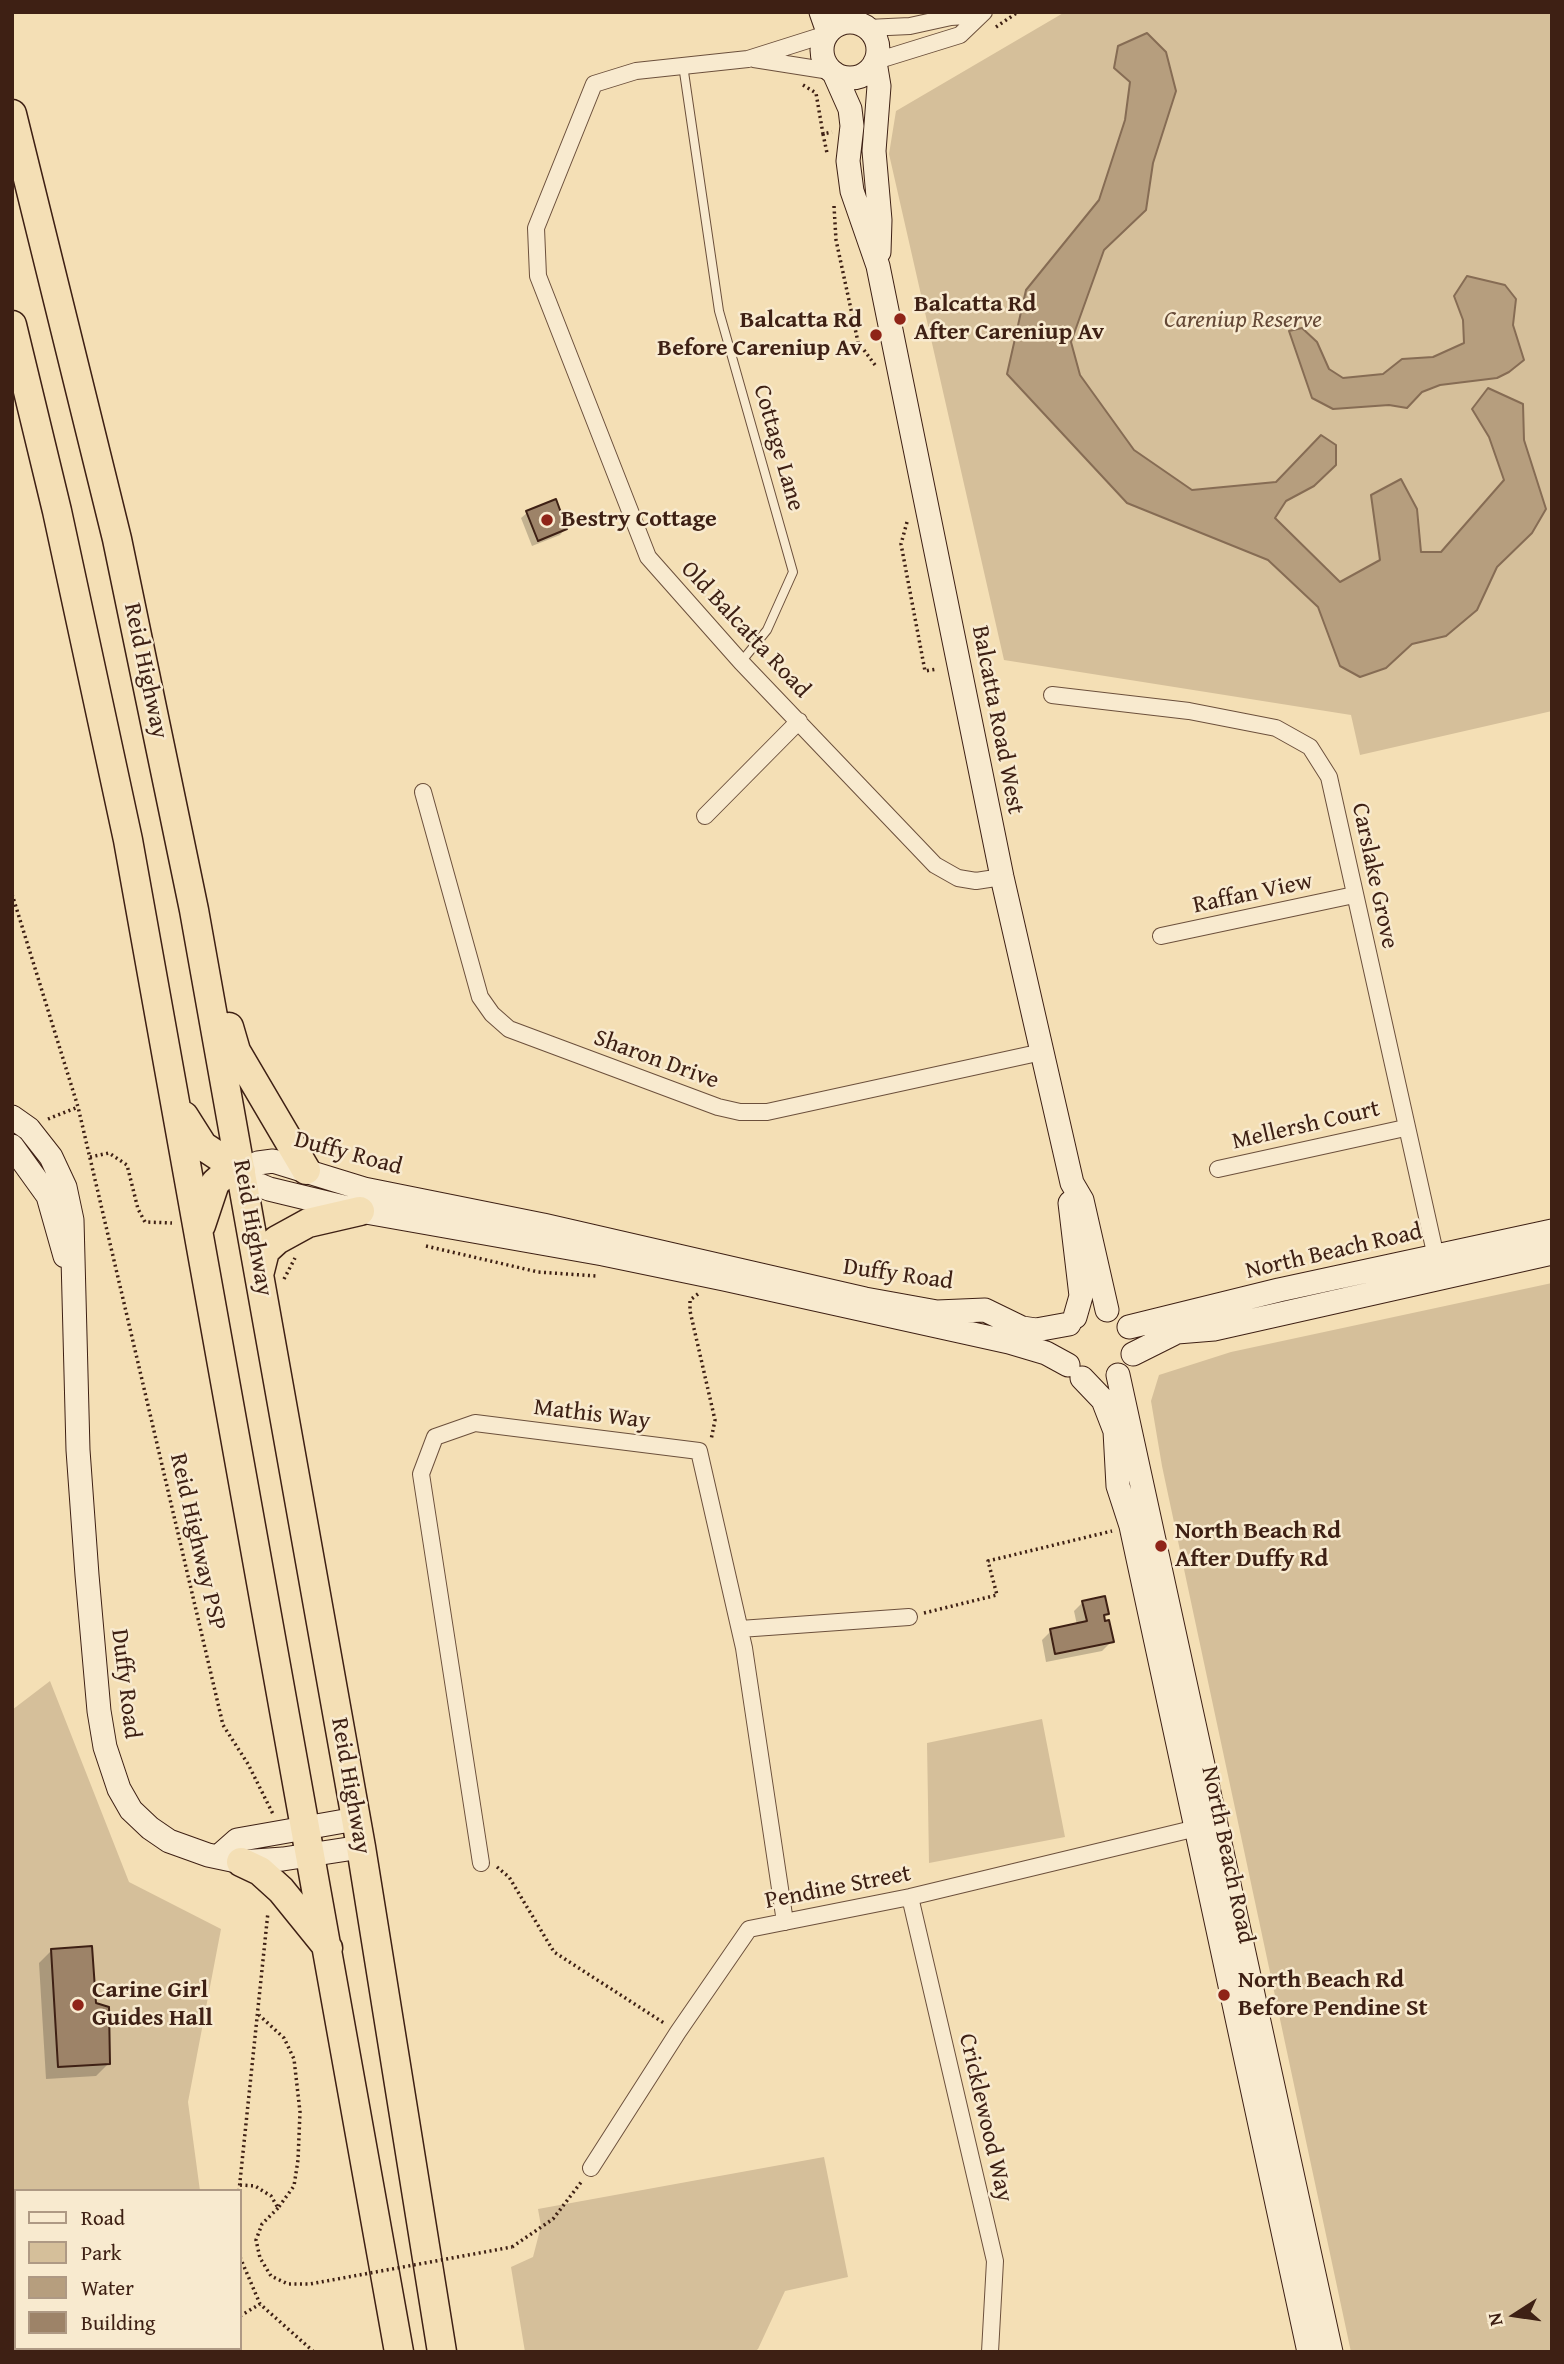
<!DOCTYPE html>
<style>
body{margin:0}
#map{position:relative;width:1564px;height:2364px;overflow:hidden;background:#f4dfb5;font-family:"Gentium Book Plus",serif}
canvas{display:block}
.frame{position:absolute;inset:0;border:14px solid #3e2014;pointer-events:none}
.legend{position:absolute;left:14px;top:2189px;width:228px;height:161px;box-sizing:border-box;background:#f8eacf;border:2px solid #ae9984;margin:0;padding:9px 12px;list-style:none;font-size:21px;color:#3e2014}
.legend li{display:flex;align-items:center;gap:14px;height:35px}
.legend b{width:35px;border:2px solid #ae9984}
.north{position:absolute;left:1480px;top:2280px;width:70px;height:70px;-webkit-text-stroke:5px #f8eacf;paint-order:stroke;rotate:258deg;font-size:19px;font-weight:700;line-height:28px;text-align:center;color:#3e2014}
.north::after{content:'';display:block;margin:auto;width:24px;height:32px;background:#3e2014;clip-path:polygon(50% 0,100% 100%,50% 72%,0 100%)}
</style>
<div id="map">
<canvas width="1564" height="2364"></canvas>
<div class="frame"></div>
<ul class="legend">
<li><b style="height:9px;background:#f8eacf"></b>Road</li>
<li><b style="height:19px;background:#d5bf9a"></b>Park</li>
<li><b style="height:19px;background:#b69e7e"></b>Water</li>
<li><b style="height:19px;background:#9d8368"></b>Building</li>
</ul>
<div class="north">N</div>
</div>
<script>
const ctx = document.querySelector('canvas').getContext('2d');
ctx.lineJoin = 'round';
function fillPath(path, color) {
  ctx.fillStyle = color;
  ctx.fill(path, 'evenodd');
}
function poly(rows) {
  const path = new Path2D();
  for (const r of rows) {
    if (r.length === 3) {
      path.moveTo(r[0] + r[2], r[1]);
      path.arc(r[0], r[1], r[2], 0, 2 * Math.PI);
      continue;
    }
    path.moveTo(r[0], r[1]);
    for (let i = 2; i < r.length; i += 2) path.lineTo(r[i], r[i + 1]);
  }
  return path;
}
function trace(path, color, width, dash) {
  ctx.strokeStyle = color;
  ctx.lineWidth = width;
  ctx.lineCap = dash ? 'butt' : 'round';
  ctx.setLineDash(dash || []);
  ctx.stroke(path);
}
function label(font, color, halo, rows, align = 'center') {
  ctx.font = font + ' "Gentium Book Plus",serif';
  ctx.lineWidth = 5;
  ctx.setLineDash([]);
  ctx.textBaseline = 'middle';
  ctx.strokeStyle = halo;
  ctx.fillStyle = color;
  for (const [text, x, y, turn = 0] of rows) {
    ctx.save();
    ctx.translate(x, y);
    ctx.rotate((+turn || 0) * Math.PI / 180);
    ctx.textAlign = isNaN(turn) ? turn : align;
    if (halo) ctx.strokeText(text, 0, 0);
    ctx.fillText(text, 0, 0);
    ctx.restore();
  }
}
fillPath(poly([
 [1065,12,1552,12,1552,711,1360,755,1351,715,1004,660,889,154,896,111],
 [1552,1283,1552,2352,1351,2352,1162,1466,1151,1401,1159,1375,1231,1352],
 [50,1681,129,1882,221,1929,188,2102,200,2191,16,2191,16,2348,234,2348,236,2352,12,2352,12,1710],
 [1042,1719,1065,1837,929,1863,927,1743],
 [824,2157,848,2277,785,2291,758,2349,754,2352,525,2352,511,2267,533,2257,541,2226,538,2209]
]), '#d5bf9a');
const water = poly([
 [1147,33,1166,52,1176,91,1153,163,1146,210,1104,250,1071,342,1080,375,1134,450,1192,490,1276,482,1321,435,1336,445,1336,465,1314,486,1286,501,1275,518,1340,582,1380,560,1371,495,1401,479,1417,509,1421,552,1441,552,1504,480,1489,437,1472,409,1488,388,1523,404,1524,440,1546,509,1532,533,1497,567,1477,610,1446,636,1412,644,1386,668,1360,677,1340,666,1318,607,1268,560,1127,503,1007,374,1026,290,1099,200,1125,120,1130,82,1114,68,1118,46,1147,33],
 [1467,276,1505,285,1516,299,1513,325,1524,360,1509,372,1497,378,1440,385,1422,392,1407,408,1389,405,1333,409,1312,398,1289,331,1302,328,1317,342,1329,369,1343,378,1383,374,1402,359,1433,357,1464,343,1463,320,1454,296,1467,276]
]);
fillPath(water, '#b69e7e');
trace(water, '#866c54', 2);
fillPath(poly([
 [527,513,565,529,560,535,532,546,521,518],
 [1083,1602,1107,1613,1102,1618,1112,1641,1102,1651,1046,1662,1042,1640,1051,1631,1077,1625,1074,1611],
 [51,1951,95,2004,109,2063,96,2076,46,2079,39,1963]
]), '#0003');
const building = poly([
 [556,499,567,529,538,541,526,511,556,499],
 [1105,1596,1109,1614,1104,1615,1105,1621,1109,1620,1114,1642,1055,1654,1050,1629,1087,1621,1082,1601,1105,1596],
 [92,1946,96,2003,109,2007,110,2064,58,2067,51,1949,92,1946]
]);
fillPath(building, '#9d8368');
trace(building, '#3e2014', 2);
const lane = poly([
 [683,65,719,311,793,572,767,630,741,662]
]);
const street = poly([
 [867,28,910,26,951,17,980,15],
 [827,34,748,59,636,71,594,84,536,228,538,276,648,557,741,662,935,865,958,878,976,881,1002,877],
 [754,59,830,71],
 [876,61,960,35,984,12],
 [1052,695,1189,711,1276,728,1310,747,1329,777,1438,1266],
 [423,792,480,997,492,1014,509,1029,718,1107,740,1112,767,1112,1042,1052],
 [705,816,799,721],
 [1161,936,1354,895],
 [1218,1169,1405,1128],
 [740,1629,909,1617],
 [481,1863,421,1474,435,1437,475,1423,699,1451,744,1648,785,1922],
 [910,1897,995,2261,990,2352],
 [591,2168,678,2032,749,1929,910,1897,1205,1826]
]);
const secondary = poly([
 [821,12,828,32],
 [850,50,28],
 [875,62,879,86,874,151,880,220,879,252],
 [834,73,850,109,852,126,848,161,852,191,878,266,1002,877,1072,1183,1082,1200,1107,1310],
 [12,1117,29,1129,51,1157,65,1187,72,1220,78,1450,87,1575,99,1711,105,1747,119,1789,131,1810,150,1828,169,1841,208,1855,241,1862,283,1859,361,1847],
 [12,1146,48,1196,65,1256],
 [1070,1203,1081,1296,1075,1317],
 [1129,1327,1279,1290,1552,1231],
 [1133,1354,1177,1332,1214,1329,1552,1253],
 [1068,1365,1046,1353,1009,1342,724,1279,603,1254,360,1211,269,1189,252,1182,241,1171,258,1163,273,1161,364,1189,543,1225,865,1299,937,1312,985,1310,1022,1328,1036,1330,1069,1324],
 [1118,1375,1331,2352],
 [1082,1378,1103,1400,1115,1431,1118,1486,1131,1526,1309,2352],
 [220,1855,237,1840,356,1819]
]);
const highway = poly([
 [12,114,117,539,194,910,361,1847,442,2352],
 [12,325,57,511,128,840,399,2352],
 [229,1027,236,1051,306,1170],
 [184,1116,203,1146,241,1171],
 [201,1225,215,1183,226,1173,241,1171],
 [260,1271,265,1251,277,1240,308,1223,360,1211],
 [241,1862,260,1871,281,1890,328,1948]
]);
trace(lane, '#6c503c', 10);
trace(street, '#6c503c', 18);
trace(secondary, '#3e2014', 25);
trace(highway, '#3e2014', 31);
trace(poly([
 [996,27,1018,12],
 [803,85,816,93,823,134,832,132],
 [823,134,827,153],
 [834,206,836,240,858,342,875,365],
 [907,522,901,544,925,671,937,669],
 [12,894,78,1107,223,1725,248,1764,273,1814],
 [48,1119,78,1107],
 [90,1157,109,1153,127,1165,138,1209,145,1222,172,1223],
 [426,1246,538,1272,597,1276],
 [284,1279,295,1258],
 [698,1294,690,1300,690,1311,715,1420,711,1440],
 [924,1613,997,1595,988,1561,1112,1531],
 [497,1867,509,1877,554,1952,664,2023],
 [240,2185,255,2186,271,2196,278,2208,294,2186,298,2160,300,2112,294,2059,284,2038,259,2015],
 [239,2191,268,1912],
 [512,2247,553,2219,582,2181],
 [240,2257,260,2304,314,2352],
 [12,2298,16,2299],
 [240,2316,260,2304],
 [153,2348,156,2352]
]), '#3e2014', 3.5, [2, 3.5]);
trace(lane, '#f8eacf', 8);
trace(street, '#f8eacf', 16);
trace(secondary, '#f8eacf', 23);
trace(highway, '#f4dfb5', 28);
trace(poly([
 [278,2208,262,2224,256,2240,260,2258,271,2276,288,2284,310,2284,512,2247]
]), '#3e2014', 3.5, [2, 3.5]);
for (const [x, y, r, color] of [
 [900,319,7,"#8f2418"],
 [876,335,7,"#8f2418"],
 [547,520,7,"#8f2418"],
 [1161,1546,7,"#8f2418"],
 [1224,1995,7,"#8f2418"],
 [78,2005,7,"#8f2418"]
]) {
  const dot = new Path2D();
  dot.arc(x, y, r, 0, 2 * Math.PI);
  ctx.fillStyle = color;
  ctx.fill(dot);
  trace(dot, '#f8eacf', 2.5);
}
label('bold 24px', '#3e2014', '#f8eacf', [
 ["Balcatta Rd",914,305],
 ["After Careniup Av",914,333],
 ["Balcatta Rd",862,321,"right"],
 ["Before Careniup Av",862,349,"right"],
 ["Bestry Cottage",561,520],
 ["North Beach Rd",1175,1532],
 ["After Duffy Rd",1175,1560],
 ["North Beach Rd",1238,1981],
 ["Before Pendine St",1238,2009],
 ["Carine Girl",92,1991],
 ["Guides Hall",92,2019]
], 'left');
label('italic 24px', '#644836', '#f8eacf', [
 ["Careniup Reserve",1243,321]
]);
label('24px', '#3e2014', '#f8eacf', [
 ["Cottage Lane",778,448,74],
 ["Old Balcatta Road",745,630,47],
 ["Reid Highway",145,671,78],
 ["Balcatta Road West",997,720,79],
 ["Carslake Grove",1374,876,78],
 ["Raffan View",1253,894,-12],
 ["Sharon Drive",656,1060,20],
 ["Mellersh Court",1306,1126,-13],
 ["Duffy Road",348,1154,15],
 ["Reid Highway",252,1228,80],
 ["North Beach Road",1334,1252,-13],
 ["Duffy Road",898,1275,8],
 ["Mathis Way",592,1415,7],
 ["Reid Highway PSP",197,1542,77],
 ["Duffy Road",125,1684,83],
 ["Reid Highway",350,1786,80],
 ["North Beach Road",1227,1855,78],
 ["Pendine Street",838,1888,-11],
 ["Cricklewood Way",985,2118,77]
]);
</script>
